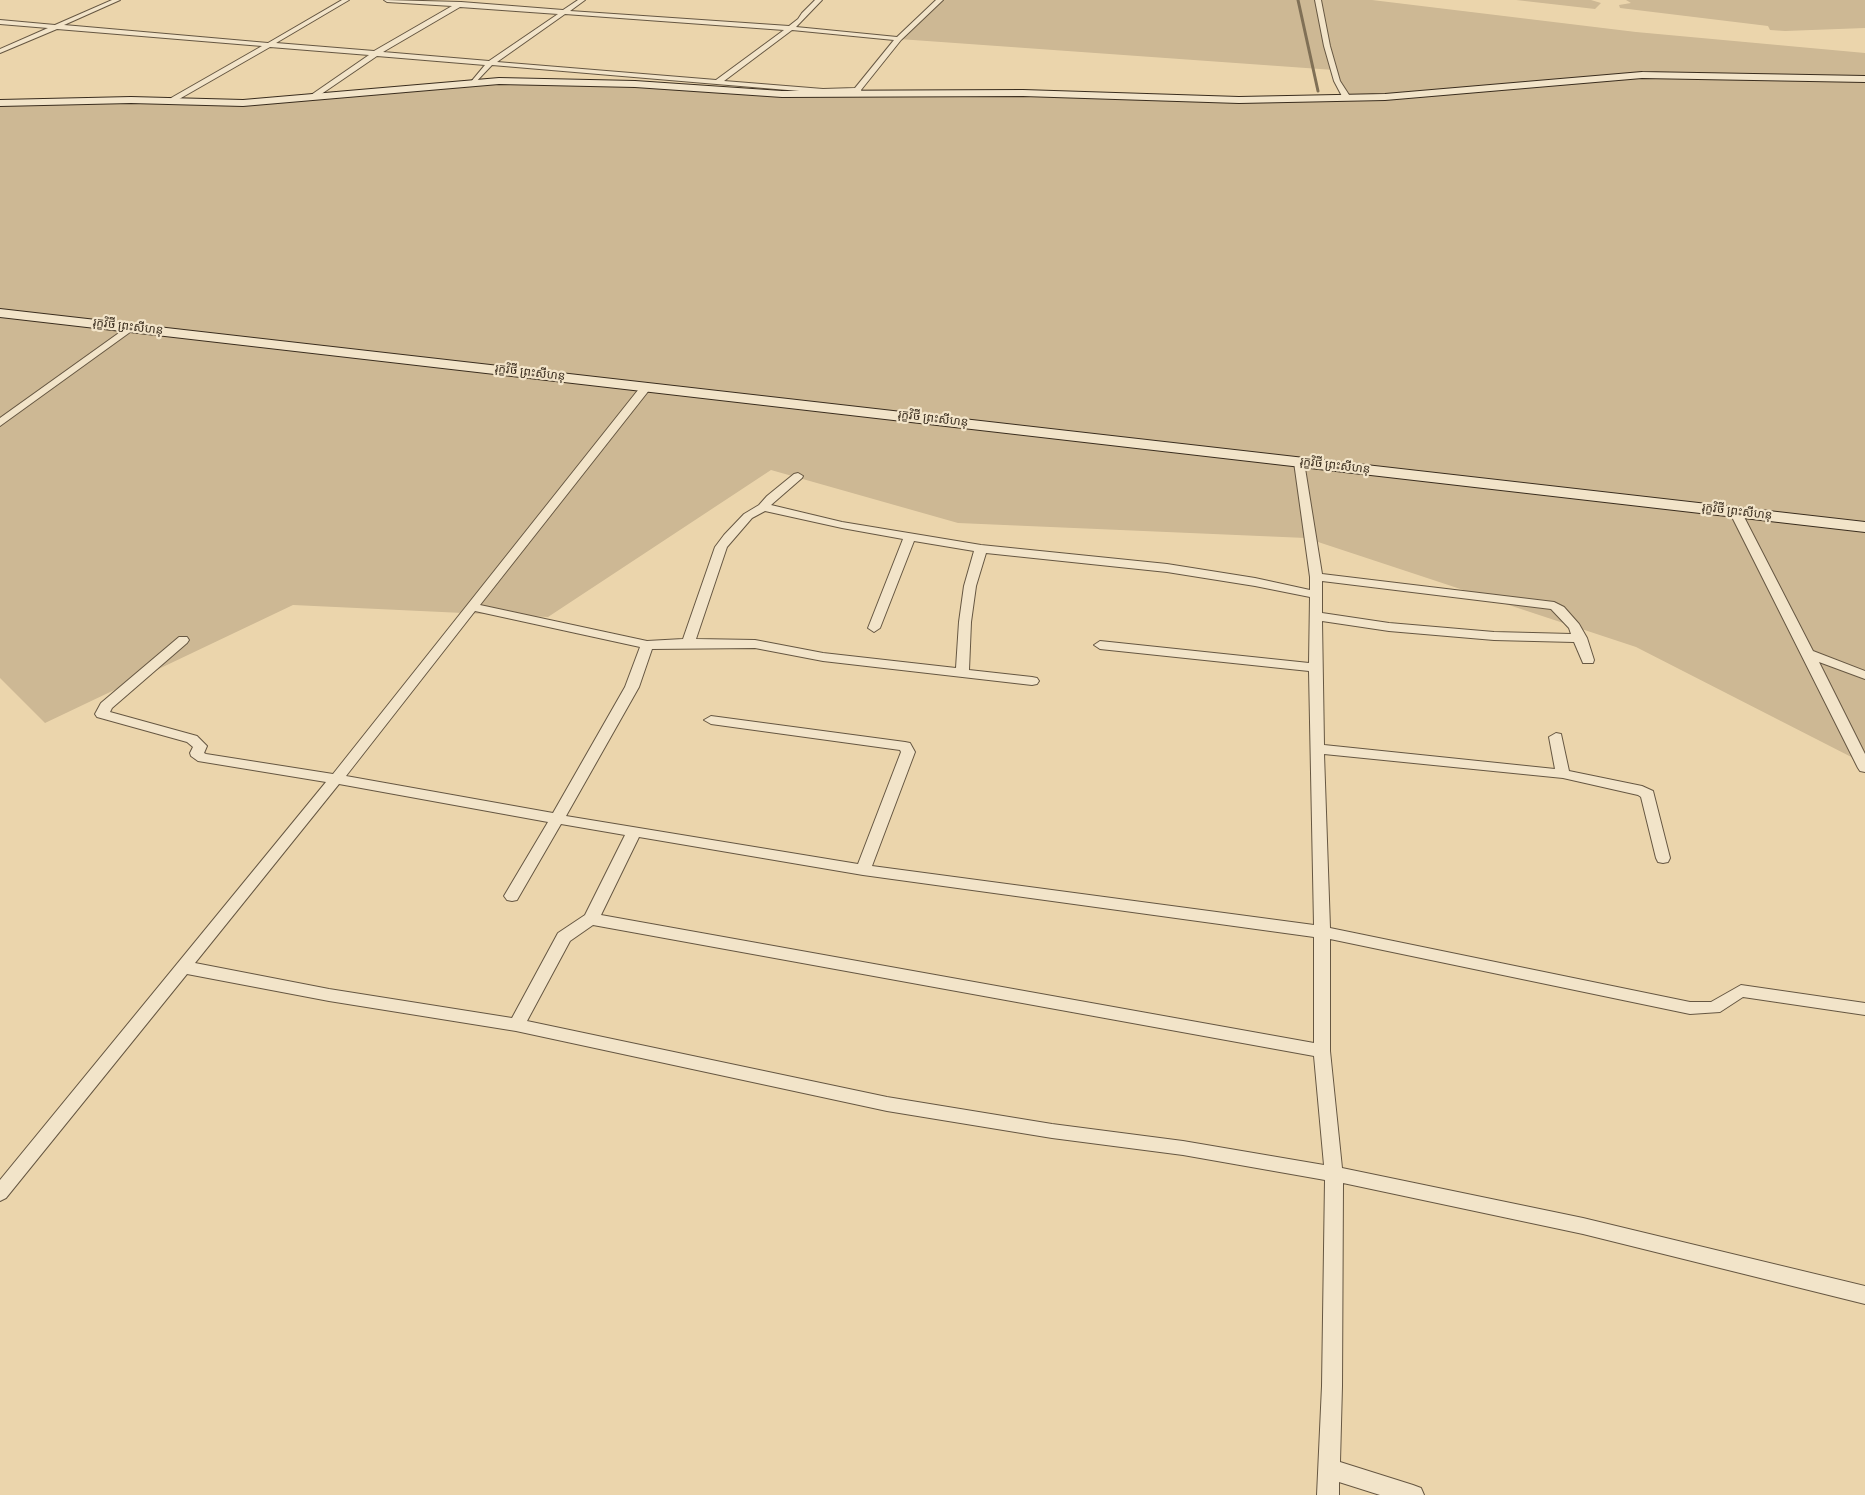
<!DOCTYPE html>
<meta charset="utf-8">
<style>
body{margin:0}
canvas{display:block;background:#ebd5ac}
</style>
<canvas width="1865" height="1495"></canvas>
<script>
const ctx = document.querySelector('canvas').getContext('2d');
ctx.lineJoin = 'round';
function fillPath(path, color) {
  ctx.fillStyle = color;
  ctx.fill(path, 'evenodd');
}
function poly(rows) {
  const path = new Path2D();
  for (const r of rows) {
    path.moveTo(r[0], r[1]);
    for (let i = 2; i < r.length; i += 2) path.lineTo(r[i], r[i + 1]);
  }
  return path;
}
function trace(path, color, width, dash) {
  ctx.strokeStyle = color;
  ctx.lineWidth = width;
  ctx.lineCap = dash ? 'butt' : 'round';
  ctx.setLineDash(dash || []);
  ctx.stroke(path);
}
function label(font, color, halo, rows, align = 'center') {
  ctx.font = font + ' "IM FELL Great Primer","Noto Sans Khmer",serif';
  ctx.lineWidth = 4.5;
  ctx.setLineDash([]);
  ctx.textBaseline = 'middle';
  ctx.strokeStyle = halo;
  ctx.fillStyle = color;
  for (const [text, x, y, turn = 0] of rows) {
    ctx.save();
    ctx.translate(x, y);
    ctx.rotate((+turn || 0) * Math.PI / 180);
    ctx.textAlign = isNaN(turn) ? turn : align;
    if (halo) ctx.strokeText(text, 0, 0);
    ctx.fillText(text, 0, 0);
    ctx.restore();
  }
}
fillPath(poly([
 [940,0,1372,0,1636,32,1865,53,1865,764,1636,647,1306,538,958,523,771,470,548,617,293,605,45,723,0,678,0,103,216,103,524,81,782,94,1023,93,1129,98,1346,98,1334,70,899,39],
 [1516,0,1591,0,1601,3,1595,9],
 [1626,0,1865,0,1865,28,1785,31,1770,30,1768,26,1620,8,1619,5,1631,3]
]), '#cdb894');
trace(poly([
 [1298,0,1318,91]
]), '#807056', 3);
const street = poly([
 [112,0,120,0,64,25,268,43,342,0,349,0,276,43,374,51,452,6,387,2,384,0,461,2,563,10,578,0,585,0,570,11,789,26,798,19,802,13,815,0,822,0,796,27,897,37,936,0,943,0,901,40,861,90,862,94,858,96,854,92,823,93,492,65,473,85,470,83,485,65,377,56,314,99,310,97,311,95,369,55,270,47,174,102,170,100,171,98,262,46,57,29,0,53,0,49,48,28,0,24,0,20,55,25,112,0],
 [460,7,558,14,489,61,383,52,460,7],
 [565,14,784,30,716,80,497,62,565,14],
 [792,30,894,40,855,88,823,89,724,81,792,30],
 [1315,0,1321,0,1330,46,1340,81,1351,98,1350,100,1344,100,1334,81,1324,46,1315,0],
 [130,325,133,326,133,330,0,426,0,418,130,325],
 [646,384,650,385,650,389,480,605,647,641,683,639,715,547,724,535,744,514,759,505,767,496,794,474,798,473,803,476,802,478,771,505,842,522,981,545,1167,564,1255,578,1310,590,1310,577,1294,462,1299,459,1304,462,1322,574,1554,602,1564,607,1579,624,1587,638,1594,660,1593,663,1583,663,1574,642,1494,640,1389,631,1322,621,1324,745,1555,769,1549,737,1556,733,1561,734,1569,771,1642,786,1653,791,1670,858,1668,862,1663,863,1658,862,1656,858,1641,797,1638,795,1563,778,1324,754,1330,928,1690,1002,1711,1002,1741,985,1865,1003,1865,1015,1743,997,1720,1012,1690,1014,1330,939,1330,1051,1342,1168,1583,1218,1865,1286,1865,1304,1583,1234,1343,1183,1342,1386,1340,1462,1413,1485,1421,1488,1424,1495,1380,1495,1339,1482,1339,1495,1317,1495,1322,1386,1325,1180,1183,1155,1052,1138,887,1111,516,1031,329,1001,187,974,6,1198,0,1201,0,1180,326,782,198,761,191,756,190,753,193,747,187,742,97,717,95,714,101,703,179,637,187,637,189,640,187,643,112,708,110,712,197,736,207,746,204,753,206,754,333,774,642,385,646,384],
 [765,511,842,528,903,539,868,628,874,632,880,628,914,541,974,551,964,586,959,622,956,668,823,653,755,640,696,639,727,547,752,518,765,511],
 [986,553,1167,572,1255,586,1310,597,1309,663,1100,641,1094,645,1100,649,1309,671,1314,925,872,866,915,752,910,743,905,742,711,716,704,720,711,724,900,750,901,752,858,864,566,816,639,687,652,649,755,648,823,661,1032,685,1037,684,1039,681,1037,678,1032,677,969,670,971,622,976,586,986,553],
 [1322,581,1551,609,1569,628,1571,634,1494,632,1389,623,1322,613,1322,581],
 [475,611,640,647,625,687,553,813,346,776,475,611],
 [339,784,548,822,504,896,507,900,512,901,517,900,561,824,625,835,585,915,558,933,512,1018,329,989,195,963,339,784],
 [639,837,863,875,1314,937,1314,1043,601,915,639,837],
 [593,925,1314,1056,1324,1165,1183,1141,1052,1124,887,1097,527,1021,570,941,593,925],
 [1735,508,1741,511,1813,651,1865,671,1865,679,1819,662,1865,754,1865,772,1860,771,1858,768,1729,511,1735,508]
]);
const secondary = poly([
 [1642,72,1865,76,1865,82,1642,78,1385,100,1239,103,1023,96,782,97,635,87,499,84,243,106,131,103,0,106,0,100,131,97,243,100,499,78,635,81,782,91,1023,90,1239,97,1385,94,1642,72],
 [0,309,1865,522,1865,532,0,317,0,309]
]);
trace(street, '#665742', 2);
trace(secondary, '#3a2d1e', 2);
fillPath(street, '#f2e4c9');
fillPath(secondary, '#f2e4c9');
label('12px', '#3a2d1e', '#f2e4c9', [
 ["រុក្ខវិថី ព្រះសីហនុ",128,327,7],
 ["រុក្ខវិថី ព្រះសីហនុ",530,373,7],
 ["រុក្ខវិថី ព្រះសីហនុ",933,419,7],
 ["រុក្ខវិថី ព្រះសីហនុ",1335,466,7],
 ["រុក្ខវិថី ព្រះសីហនុ",1737,512,7]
]);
</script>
